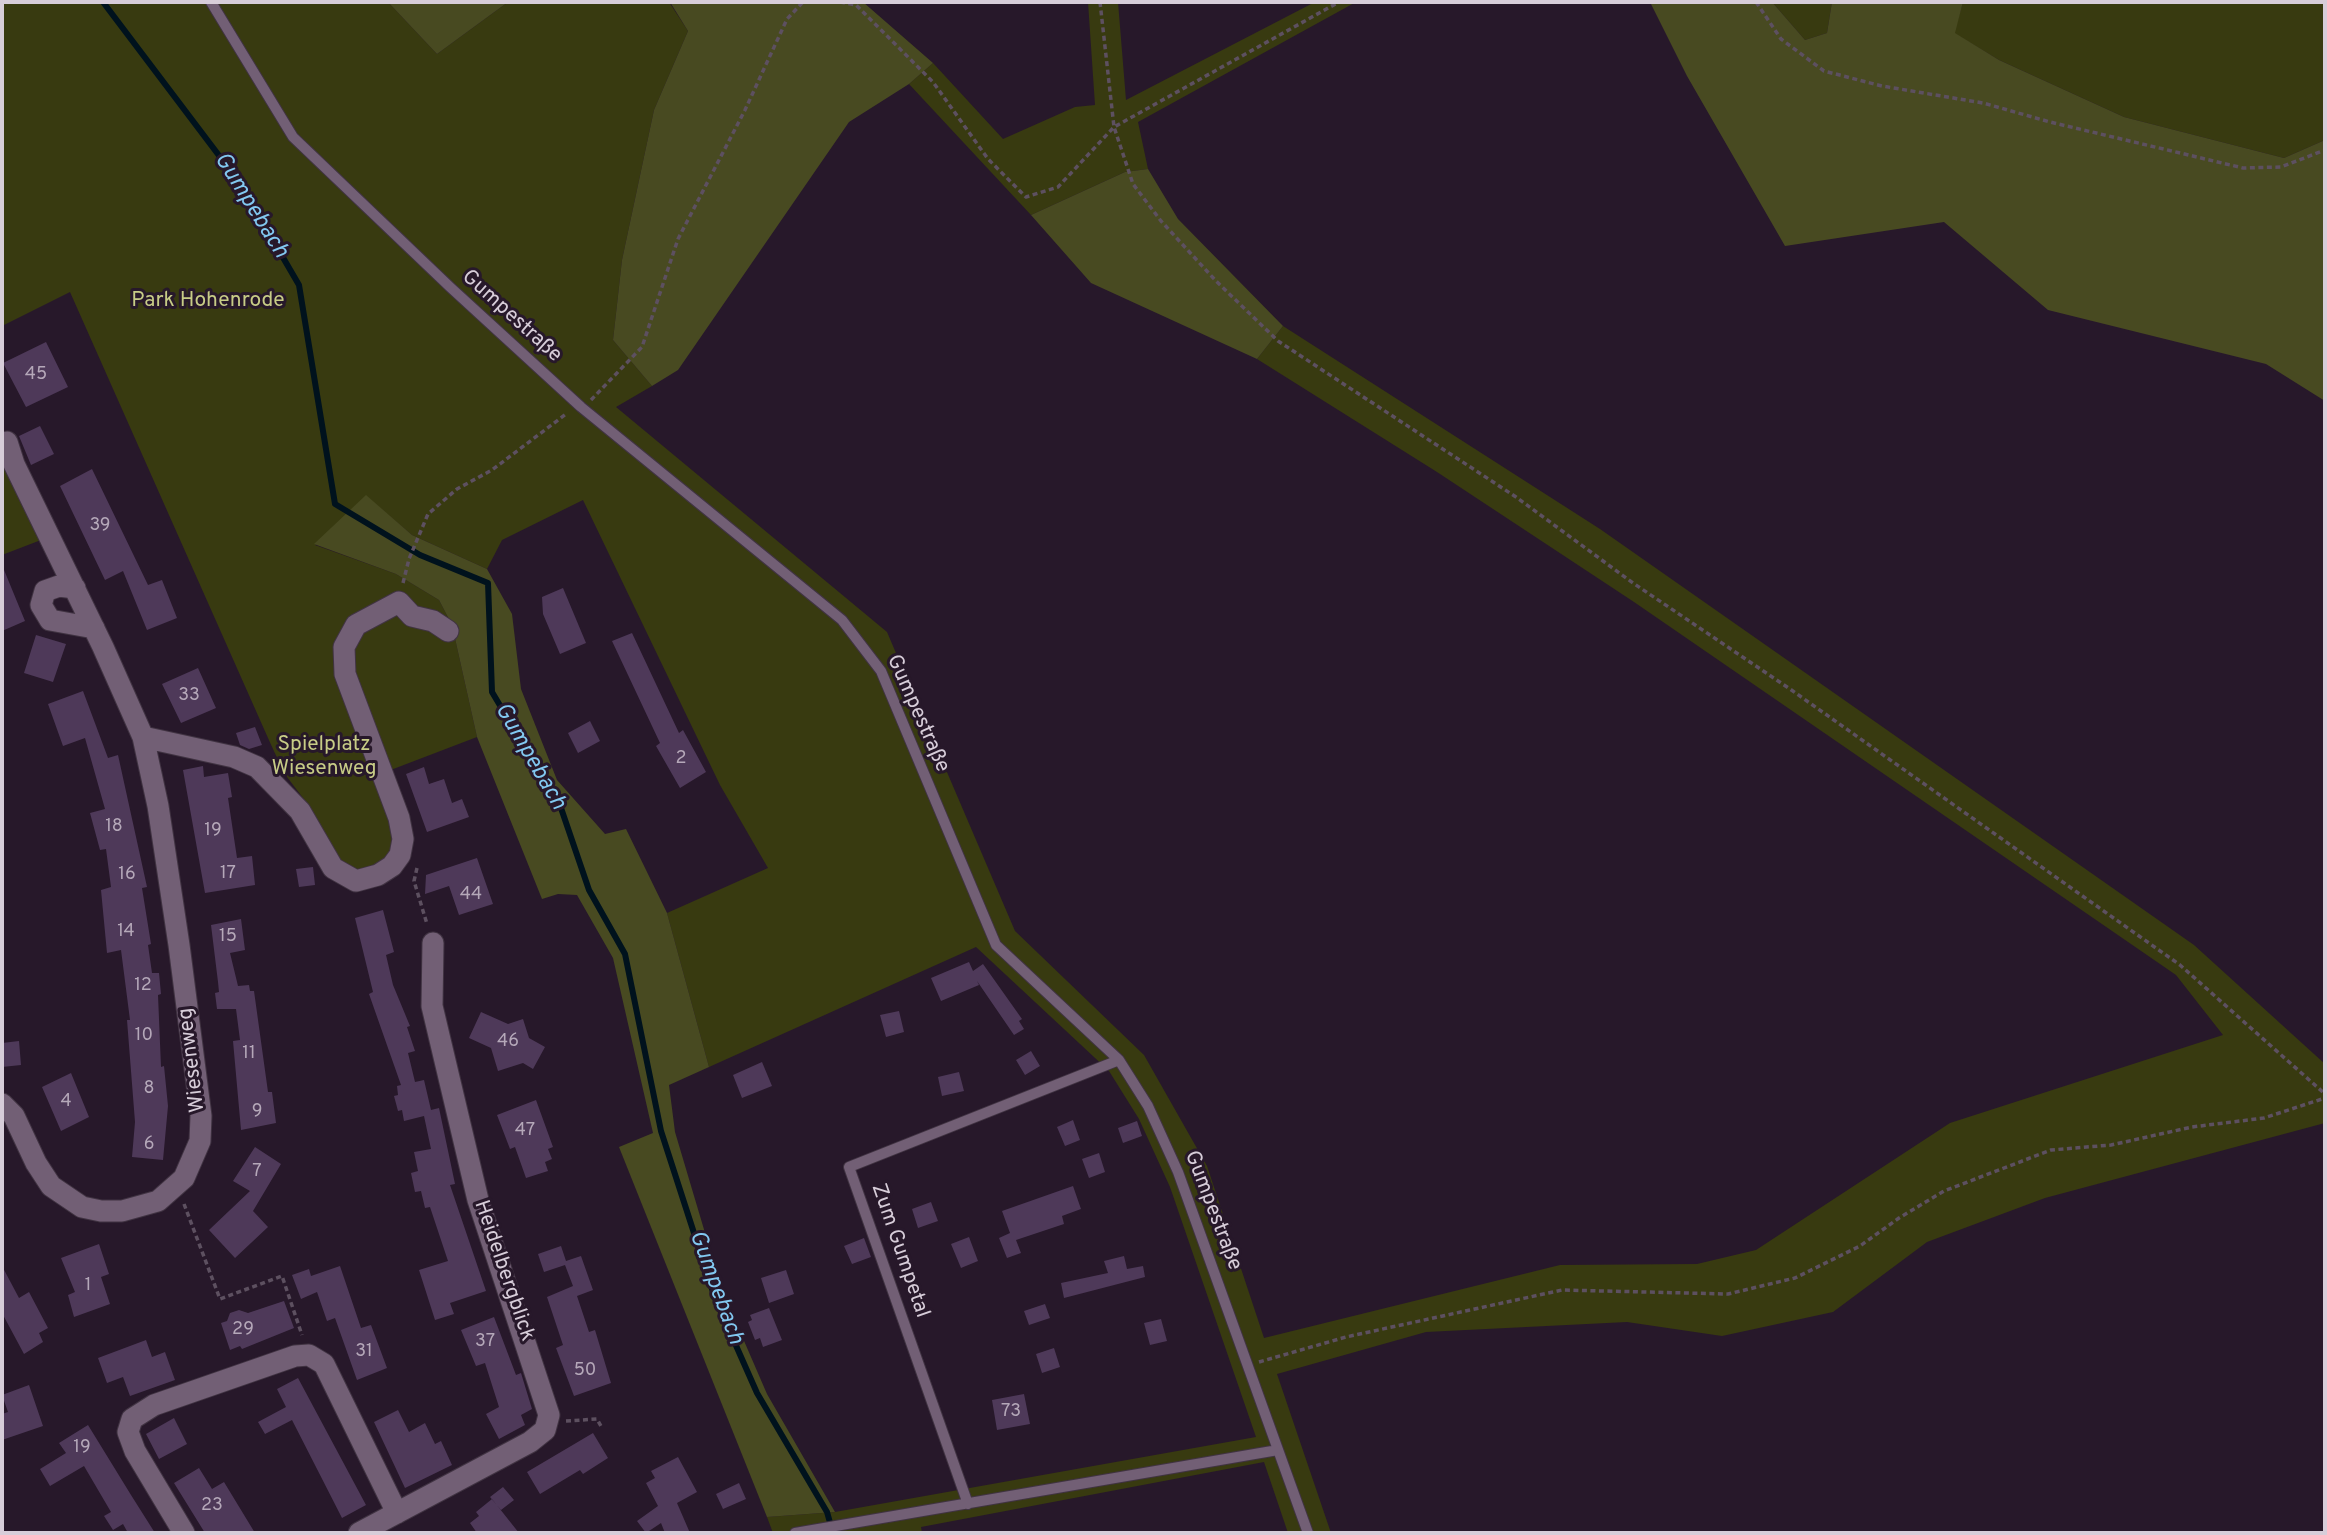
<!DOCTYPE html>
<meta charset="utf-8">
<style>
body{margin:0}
#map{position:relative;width:2327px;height:1535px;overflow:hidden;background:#27182a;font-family:Overpass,sans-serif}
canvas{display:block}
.frame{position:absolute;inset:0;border:4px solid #d7cdd9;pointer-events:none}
</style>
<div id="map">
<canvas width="2327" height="1535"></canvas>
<div class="frame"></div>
</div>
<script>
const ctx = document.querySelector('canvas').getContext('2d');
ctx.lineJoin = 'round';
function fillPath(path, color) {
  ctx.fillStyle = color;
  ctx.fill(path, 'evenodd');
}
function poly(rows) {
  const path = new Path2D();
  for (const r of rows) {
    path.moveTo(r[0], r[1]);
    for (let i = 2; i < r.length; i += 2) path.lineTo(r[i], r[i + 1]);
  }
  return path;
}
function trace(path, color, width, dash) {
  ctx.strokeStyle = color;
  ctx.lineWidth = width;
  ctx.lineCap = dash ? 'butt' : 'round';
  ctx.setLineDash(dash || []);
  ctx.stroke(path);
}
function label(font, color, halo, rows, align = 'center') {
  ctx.font = font + ' Overpass,sans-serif';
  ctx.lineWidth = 6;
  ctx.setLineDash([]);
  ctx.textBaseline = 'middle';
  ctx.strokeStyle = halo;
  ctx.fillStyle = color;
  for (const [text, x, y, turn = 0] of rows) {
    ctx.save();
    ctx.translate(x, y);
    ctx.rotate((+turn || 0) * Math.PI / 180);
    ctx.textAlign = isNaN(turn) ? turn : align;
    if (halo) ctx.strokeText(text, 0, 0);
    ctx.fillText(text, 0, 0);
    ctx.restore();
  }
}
fillPath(poly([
 [2,2,388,2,437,54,508,2,669,2,688,31,654,110,622,260,613,340,652,386,616,407,887,632,1015,931,1144,1055,1207,1166,1264,1338,1560,1265,1697,1264,1756,1250,1950,1123,2223,1035,2176,975,1634,602,1437,472,1257,359,1283,326,1600,529,2194,945,2325,1064,2325,1123,2045,1198,1927,1242,1833,1312,1722,1336,1627,1322,1426,1332,1277,1374,1331,1533,1288,1533,1264,1462,921,1527,922,1533,773,1533,767,1517,835,1512,1256,1437,1170,1187,1139,1119,1109,1071,976,947,709,1067,667,913,768,868,720,785,583,500,502,540,487,569,412,535,366,496,315,545,396,574,439,600,452,625,477,737,375,776,389,814,393,839,389,855,375,868,359,873,337,860,303,798,284,773,268,738,70,292,2,326],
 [1088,2,1118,2,1126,100,1315,2,1356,2,1138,122,1148,169,1125,172,1031,215,909,84,933,63,1003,139,1075,107,1095,105],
 [1772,2,1832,2,1827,33,1805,40],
 [1963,2,2325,2,2325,140,2284,158,2124,117,1999,60,1954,33],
 [2,448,41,540,2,555]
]), '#383a10');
fillPath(poly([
 [388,2,508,2,437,54],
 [670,2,863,2,933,63,909,84,849,122,678,370,652,386,613,340,622,260,654,110,688,31],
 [1650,2,1772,2,1805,40,1827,33,1832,2,1963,2,1955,33,1999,60,2124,117,2284,158,2325,140,2325,401,2266,364,2048,310,1944,222,1785,246,1687,76],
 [1148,169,1178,219,1283,326,1257,359,1091,283,1031,215,1125,172],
 [366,495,412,535,487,569,512,614,521,689,557,780,605,834,626,829,667,913,709,1067,669,1085,675,1132,722,1290,767,1394,835,1512,767,1517,619,1147,653,1133,613,958,577,895,558,894,542,899,477,737,452,625,439,600,396,574,314,544]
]), '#484a21');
trace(poly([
 [103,2,239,182,299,285,335,504,420,555,488,583,492,692,561,808,589,890,625,954,661,1131,715,1298,757,1393,827,1512,833,1533]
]), '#00121d', 6);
fillPath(poly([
 [46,342,68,387,26,407,3,363],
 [40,426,54,454,31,465,19,436],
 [92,469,148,585,162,580,177,618,147,630,123,571,105,580,60,486],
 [2,565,25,621,2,631],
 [563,588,586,643,560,654,543,614,542,597],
 [632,633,679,733,683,730,706,772,680,788,656,746,660,743,612,641],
 [36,635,66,644,53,682,24,673],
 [198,668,216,708,181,723,162,684],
 [83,691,108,758,118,755,147,887,142,888,151,944,148,945,152,973,159,973,161,994,158,995,161,1067,164,1066,168,1106,163,1160,132,1157,135,1122,127,1020,130,1020,121,950,107,953,101,890,111,887,106,849,100,850,90,813,105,809,85,738,63,746,48,704],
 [590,721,600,741,578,753,568,733],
 [255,727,262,745,249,749,240,745,236,733],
 [203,766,204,777,228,773,232,797,228,798,237,858,252,856,255,885,205,893,183,770],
 [424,767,429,784,444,779,452,803,462,799,469,817,427,832,406,774],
 [477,858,493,904,459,915,449,886,425,894,426,875],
 [313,867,315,885,299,887,296,869],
 [383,910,394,952,386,955,393,985,410,1026,407,1027,415,1051,408,1053,415,1082,424,1080,431,1110,439,1108,455,1184,450,1185,486,1291,450,1303,454,1314,435,1320,419,1270,448,1261,430,1207,425,1208,421,1191,415,1192,411,1173,418,1171,414,1152,431,1149,424,1116,404,1121,402,1110,398,1111,394,1096,398,1095,397,1086,401,1085,369,994,373,992,355,918],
 [241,919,245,950,230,953,238,986,249,985,250,991,254,991,268,1092,272,1092,276,1123,241,1130,233,1041,240,1040,236,1009,217,1009,215,993,219,992,218,982,211,925],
 [969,962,973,971,983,964,1022,1019,1019,1021,1024,1029,1014,1035,977,981,979,985,941,1001,931,978],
 [899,1011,904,1032,886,1037,880,1015],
 [481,1012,508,1024,523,1019,529,1038,545,1047,533,1069,523,1063,498,1071,491,1048,469,1038],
 [19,1041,21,1065,2,1067,2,1043],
 [1031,1051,1040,1066,1025,1075,1016,1060],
 [762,1062,772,1086,742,1098,733,1075],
 [959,1072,964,1091,942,1096,938,1077],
 [71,1073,89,1117,61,1131,42,1087],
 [536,1100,553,1147,548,1149,552,1159,545,1162,548,1171,526,1178,515,1147,510,1149,497,1115],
 [1073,1120,1080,1140,1065,1146,1057,1127],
 [1137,1121,1142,1136,1123,1143,1118,1128],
 [255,1147,281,1164,253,1211,268,1227,235,1258,209,1230,250,1191,233,1181],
 [1099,1153,1105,1172,1089,1178,1082,1159],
 [1073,1186,1081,1209,1062,1216,1064,1224,1016,1240,1021,1253,1007,1258,999,1238,1010,1233,1002,1211],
 [931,1202,938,1221,918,1228,912,1209],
 [969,1237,978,1261,961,1268,951,1244],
 [864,1238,871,1257,852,1264,844,1246],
 [99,1244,109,1274,101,1277,110,1304,74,1317,68,1295,75,1292,61,1258],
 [561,1246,566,1261,581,1256,593,1290,577,1296,589,1332,595,1330,611,1383,574,1396,556,1348,563,1345,547,1297,573,1286,565,1265,544,1272,538,1254],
 [1124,1256,1127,1269,1143,1266,1145,1277,1064,1298,1061,1283,1108,1273,1104,1261],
 [2,1266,19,1298,29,1292,48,1328,39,1333,43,1342,24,1354,2,1313],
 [340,1266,361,1328,371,1325,387,1368,357,1380,335,1318,327,1321,317,1292,301,1299,292,1275,309,1269,311,1276],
 [786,1270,794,1294,769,1303,761,1278],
 [284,1301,294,1328,242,1349,240,1346,230,1350,221,1323,227,1321,230,1313,239,1310,248,1313],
 [1045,1304,1050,1318,1029,1325,1024,1311],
 [769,1308,782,1340,763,1347,760,1338,755,1340,748,1322,752,1320,750,1315],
 [494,1317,516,1375,521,1373,532,1409,521,1415,525,1425,499,1439,486,1414,499,1407,485,1363,476,1366,461,1330],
 [1161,1319,1167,1341,1150,1345,1144,1323],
 [146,1340,152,1357,165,1352,175,1380,130,1396,123,1377,107,1383,98,1358],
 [1054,1348,1060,1367,1042,1373,1036,1354],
 [298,1378,366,1505,342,1518,292,1420,265,1434,258,1422,286,1407,277,1389],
 [29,1385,43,1426,2,1440,2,1414,8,1412,2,1395],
 [1024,1394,1030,1424,997,1430,992,1400],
 [398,1410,409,1432,425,1423,435,1444,441,1441,452,1465,405,1488,374,1422],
 [174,1418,187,1444,159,1459,146,1434],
 [88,1425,131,1495,155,1533,128,1533,123,1524,113,1530,104,1516,111,1512,84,1466,50,1486,40,1469,66,1453,59,1443],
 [593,1433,608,1458,583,1474,580,1470,540,1494,527,1472],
 [678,1457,697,1492,677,1503,690,1533,665,1533,661,1523,646,1533,637,1521,658,1506,646,1483,655,1478,651,1471],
 [199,1468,212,1489,224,1482,255,1533,205,1533,174,1483],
 [739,1483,746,1499,723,1509,716,1494],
 [503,1487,514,1500,501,1510,490,1497],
 [492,1499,519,1533,477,1533,470,1523,479,1516,476,1512]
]), '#4e3959');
const lane = poly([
 [211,2,293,137,450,287,581,407,842,620,881,671,996,945,1119,1060,1148,1106,1178,1172,1308,1533],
 [968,1504,849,1167,1119,1060],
 [795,1533,1278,1450]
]);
const street = poly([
 [75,588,59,586,45,591,41,605,50,620,94,628],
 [143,737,234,757,257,767,300,811,333,868,356,881,378,875,392,866,400,855,403,839,399,818,345,674,344,647,356,625,399,602,412,616,433,621,448,631],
 [2,1104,14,1116,36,1163,51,1186,82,1207,101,1211,122,1211,158,1201,184,1178,200,1141,201,1116,179,945,158,806,143,737,103,647,14,464,7,442],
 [184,1533,135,1451,128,1432,132,1419,154,1405,295,1356,309,1355,324,1364,397,1513],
 [359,1533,530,1442,545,1430,549,1415,478,1200,432,1006,433,943]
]);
trace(lane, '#403342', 12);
trace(street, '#403342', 23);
trace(poly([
 [840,2,856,5,933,82,988,159,1026,197,1058,187,1114,127,1339,2],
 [1100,2,1114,127,1133,184,1161,221,1216,281,1278,341,1516,497,1633,583,1790,689,2180,965,2325,1094],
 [1756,2,1781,39,1824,71,1882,86,1983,103,2050,122,2243,168,2281,167,2325,150],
 [591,400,642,347,678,239,745,110,787,19,803,2],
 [403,583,409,559,428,514,457,489,492,470,566,414],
 [417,868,414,881,427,924],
 [184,1204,220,1299,282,1276,302,1335],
 [1259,1362,1346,1337,1562,1290,1728,1294,1795,1278,1860,1246,1899,1218,1944,1191,2051,1150,2111,1145,2192,1127,2264,1118,2325,1098],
 [566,1421,597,1419,602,1428]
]), '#5d5060', 3.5, [5, 3.5]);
trace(lane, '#725f75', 10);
trace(street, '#725f75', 21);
label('18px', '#b5a8b9', null, [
 ["45",36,375],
 ["39",100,526],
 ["33",189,696],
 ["2",681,759],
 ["18",114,827],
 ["19",213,831],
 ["17",228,874],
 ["16",127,875],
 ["44",471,895],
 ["14",126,932],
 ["15",228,937],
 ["12",143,986],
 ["10",144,1036],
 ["46",508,1042],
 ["11",249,1054],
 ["8",149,1089],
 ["4",66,1102],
 ["9",257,1112],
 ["47",525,1131],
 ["6",149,1145],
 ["7",257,1172],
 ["1",88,1286],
 ["29",243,1330],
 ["37",485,1342],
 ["31",364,1352],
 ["50",585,1371],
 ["73",1011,1412],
 ["19",82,1448],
 ["23",212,1506]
]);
label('21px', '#c7cc86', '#27182a', [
 ["Park Hohenrode",208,302],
 ["Spielplatz",324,746],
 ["Wiesenweg",324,770]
]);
label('21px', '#d7cdd9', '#27182a', [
 ["Gumpestraße",511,317,42],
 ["Gumpestraße",917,714,66],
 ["Wiesenweg",193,1060,-97],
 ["Gumpestraße",1212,1211,69],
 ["Zum Gumpetal",899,1251,71],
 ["Heidelbergblick",503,1271,71]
]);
label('italic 23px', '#82c8f0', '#27182a', [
 ["Gumpebach",250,206,58],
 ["Gumpebach",529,757,60],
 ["Gumpebach",715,1288,70]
]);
</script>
